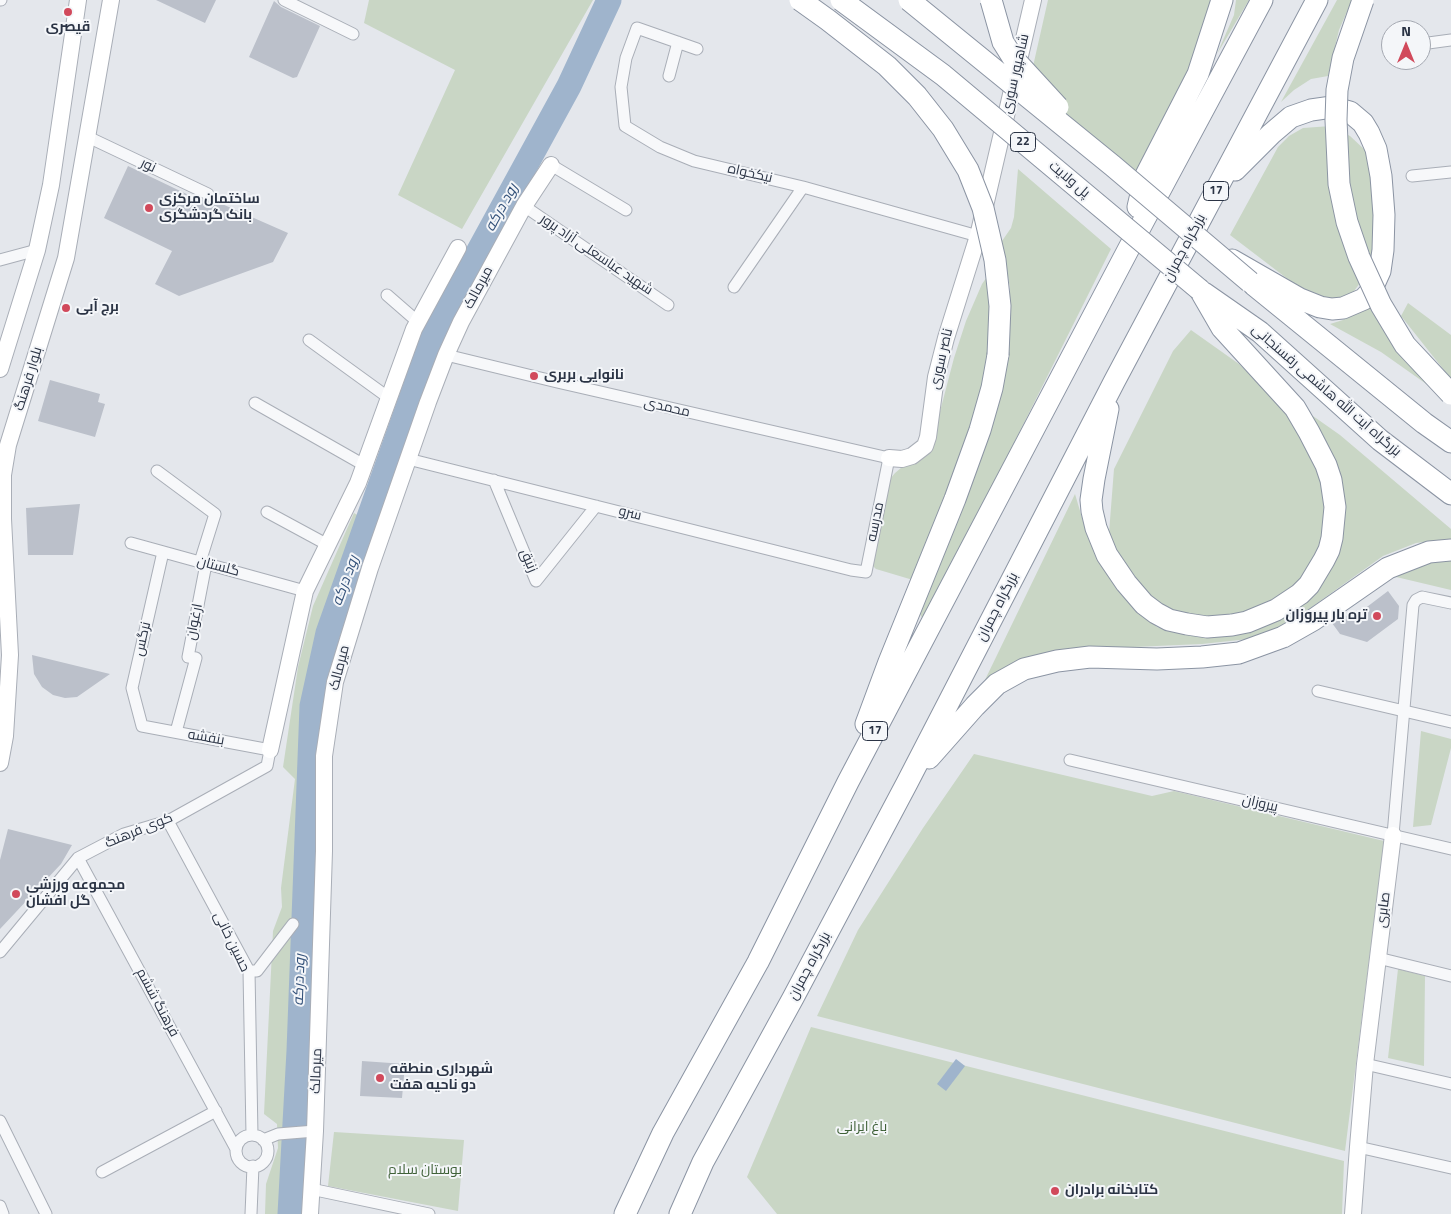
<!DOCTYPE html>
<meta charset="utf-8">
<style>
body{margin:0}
#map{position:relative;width:1451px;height:1214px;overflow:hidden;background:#e4e7ec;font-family:"Titillium Web",sans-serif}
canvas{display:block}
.north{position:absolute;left:1381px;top:20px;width:50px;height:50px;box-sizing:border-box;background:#f4f6f9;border:1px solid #a4a8b1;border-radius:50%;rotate:0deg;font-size:14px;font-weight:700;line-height:20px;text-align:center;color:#2b3445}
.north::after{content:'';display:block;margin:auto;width:18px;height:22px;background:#d1495b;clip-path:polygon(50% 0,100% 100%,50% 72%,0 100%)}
</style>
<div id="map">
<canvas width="1451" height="1214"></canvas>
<div class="north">N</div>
</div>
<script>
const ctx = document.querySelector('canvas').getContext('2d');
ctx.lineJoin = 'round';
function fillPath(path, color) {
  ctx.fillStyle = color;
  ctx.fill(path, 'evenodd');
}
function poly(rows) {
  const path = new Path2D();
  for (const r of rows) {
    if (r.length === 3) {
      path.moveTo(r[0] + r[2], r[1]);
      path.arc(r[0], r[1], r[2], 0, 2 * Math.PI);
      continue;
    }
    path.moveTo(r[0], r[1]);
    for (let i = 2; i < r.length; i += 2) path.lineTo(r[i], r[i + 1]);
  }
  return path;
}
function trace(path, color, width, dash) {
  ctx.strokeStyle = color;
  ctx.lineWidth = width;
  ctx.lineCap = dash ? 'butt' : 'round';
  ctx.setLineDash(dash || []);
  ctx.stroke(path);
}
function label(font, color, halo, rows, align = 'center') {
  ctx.font = font + ' "Titillium Web",Cairo,sans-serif';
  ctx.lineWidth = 4;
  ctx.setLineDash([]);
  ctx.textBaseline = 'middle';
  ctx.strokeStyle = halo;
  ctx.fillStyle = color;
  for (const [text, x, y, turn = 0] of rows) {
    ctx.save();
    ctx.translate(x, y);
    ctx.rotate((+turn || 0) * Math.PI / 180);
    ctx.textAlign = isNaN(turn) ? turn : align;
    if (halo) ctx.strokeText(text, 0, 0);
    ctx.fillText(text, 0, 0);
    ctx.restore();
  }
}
fillPath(poly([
 [369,0,593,0,462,229,398,195,455,70,364,23],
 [1048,0,1220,0,1141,178,1029,84],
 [1236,0,1249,0,1217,54,1234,15],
 [1337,0,1352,0,1339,30,1328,76,1311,79,1294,90,1281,102],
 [1331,126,1350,136,1365,150,1374,180,1376,261,1349,298,1329,301,1310,296,1230,235,1278,147,1289,136,1303,128],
 [1018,169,1111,249,976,519,922,618,917,608,1009,318,1010,288,1002,241,1011,228,1014,217],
 [989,274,991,287,990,361,976,415,913,580,876,569,871,564,890,479,895,473,932,442,954,358,966,321,982,284],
 [1368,302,1449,400,1381,352,1330,324,1343,320,1354,314],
 [1408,303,1451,335,1451,379,1401,316],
 [1191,330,1239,364,1291,414,1322,472,1328,515,1322,552,1303,583,1275,603,1242,614,1204,617,1174,613,1140,589,1117,555,1109,533,1114,469,1173,351],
 [1313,416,1340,435,1451,529,1451,539,1416,543,1383,556,1295,619,1258,638,1202,644,1088,649,983,684,1075,494,1088,538,1103,567,1126,598,1157,627,1203,637,1243,634,1288,613,1314,588,1337,475],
 [354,513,359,516,310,670,297,883,284,1113,281,1214,265,1214,266,1184,278,1148,277,1124,264,1114,273,931,282,907,281,888,295,779,283,767,298,667,313,606],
 [1451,556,1451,590,1392,576],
 [1421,731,1451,739,1451,748,1431,825,1413,827],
 [974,754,1152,796,1174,791,1384,841,1345,1151,817,1016,858,930,923,828],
 [1398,969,1425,976,1424,1066,1388,1058],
 [811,1027,1344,1161,1342,1214,777,1214,747,1177],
 [334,1132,464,1140,458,1211,328,1186]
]), '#c9d6c5');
fillPath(poly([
 [956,1059,965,1066,946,1091,937,1084]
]), '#9fb4cc');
trace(poly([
 [290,1214,299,1051,312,706,328,633,435,331,569,86,609,0]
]), '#9fb4cc', 25);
fillPath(poly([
 [156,0,216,0,205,23],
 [274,1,281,7,320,26,297,77,293,78,249,57],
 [128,166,197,199,198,198,208,201,213,200,288,233,273,262,179,296,155,284,172,251,104,218],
 [50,380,100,394,98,402,105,404,95,437,38,421],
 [80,504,73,555,28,555,26,508],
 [1388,591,1399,606,1398,619,1367,642,1340,634,1332,623,1344,614,1351,619],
 [32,655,110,674,77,697,65,698,53,695,42,687,34,674],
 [8,829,72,845,61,864,0,929,0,860],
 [362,1061,405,1064,402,1098,360,1096]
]), '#bbc0ca');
const street = poly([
 [0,0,1,0],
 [284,0,353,34],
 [1421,44,1451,40],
 [697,49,637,28,626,58,621,87,625,126,660,147,694,161,803,187,978,236],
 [669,76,678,42],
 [88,137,208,194],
 [551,165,626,210],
 [1412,176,1451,172],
 [524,206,668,305],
 [0,260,37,250],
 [734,287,803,187],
 [387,295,418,322],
 [309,340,389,398],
 [255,403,364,465],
 [408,459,851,570,866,572,889,458,557,382,446,355],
 [157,471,215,514,200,562],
 [494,480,536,581,596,506],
 [267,512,328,545],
 [131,543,305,591],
 [1318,691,1451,722],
 [176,732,196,658,188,657,206,564],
 [1070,760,1451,849],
 [168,821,249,971,252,1135],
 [1393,835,1413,605,1416,600,1422,597,1451,603],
 [78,858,236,1149],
 [0,952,78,858,124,834,168,821,267,766,270,750,142,726,132,688,163,552],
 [1378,958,1451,976],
 [249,971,257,971,293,924],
 [1365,1064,1451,1084],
 [0,1121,46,1214],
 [252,1151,16],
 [263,1140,278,1134,315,1131],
 [1358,1147,1451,1168],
 [102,1172,216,1111],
 [311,1189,429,1214],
 [0,1206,3,1214],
 [251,1214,253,1166]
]);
const secondary = poly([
 [0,369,37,250,51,185,78,0],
 [889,458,902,459,912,456,925,446,928,437,936,377,946,338,978,236,1033,0],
 [270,750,305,591,358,483,414,329,458,248],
 [0,763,5,736,10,655,3,519,3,475,8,445,66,258,111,0],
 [310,1214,315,1131,324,851,324,756,335,682,370,568,428,402,446,355,461,322,524,206,551,165],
 [1353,1214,1358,1147,1365,1064,1393,835]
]);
const highway = poly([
 [1138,207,1145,177,1198,74,1222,0],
 [1232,260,1300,299,1320,307,1332,309,1343,308,1364,299,1371,291,1380,271,1383,250,1384,215,1381,176,1376,149,1369,133,1363,123,1350,112,1332,107,1311,110,1291,117,1271,134,1235,170],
 [1254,285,1424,423,1451,442],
 [1204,293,1260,332,1380,440,1451,494],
 [1108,409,1094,479,1091,500,1092,511,1096,528,1107,555,1126,583,1144,604,1156,613,1169,620,1187,624,1207,627,1232,625,1247,622,1276,610,1300,594,1309,585,1324,560,1329,550,1332,538,1335,507,1331,480,1326,465,1309,432,1295,408,1222,328,1200,290],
 [866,724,889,662,955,499,980,430,992,388,998,355],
 [929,758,975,706,997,684,1024,669,1057,661,1090,657,1157,659,1202,657,1239,653,1283,637,1313,620,1388,568,1429,552,1451,550],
 [625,1214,663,1133,758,962,848,782,1128,250,1262,0],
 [680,1214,703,1162,793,998,907,783,1114,382,1317,0]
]);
trace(street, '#a9aeb7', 13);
trace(secondary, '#a9aeb7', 18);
trace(highway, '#8b94a3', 23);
trace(street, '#f7f8fa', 11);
trace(secondary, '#fff', 16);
trace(highway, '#fff', 21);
const highwayBridge = poly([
 [800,0,828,20,887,66,917,96,943,129,968,170,983,208,995,260,1000,306,998,355],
 [841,0,943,75,1200,290],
 [909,0,1113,166,1250,282],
 [991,0,1003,42,1013,58,1058,107],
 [1363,0,1343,58,1337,90,1336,120,1339,184,1347,222,1359,257,1381,305,1405,345,1451,394]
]);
trace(highwayBridge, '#8b94a3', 23, []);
trace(highwayBridge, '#fff', 21);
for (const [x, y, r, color] of [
 [68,12,5,"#d1495b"],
 [149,208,5,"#d1495b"],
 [66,308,5,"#d1495b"],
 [534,376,5,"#d1495b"],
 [1377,616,5,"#d1495b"],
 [16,894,5,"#d1495b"],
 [380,1078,5,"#d1495b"],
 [1055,1191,5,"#d1495b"]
]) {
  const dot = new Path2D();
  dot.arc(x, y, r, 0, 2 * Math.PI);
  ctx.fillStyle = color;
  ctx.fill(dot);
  trace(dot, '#f4f6f9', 2);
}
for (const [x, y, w] of [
 [1023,142,25],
 [1216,191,25],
 [875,731,25]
]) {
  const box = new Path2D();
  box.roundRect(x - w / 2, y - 9.5, w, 19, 4);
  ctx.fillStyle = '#f4f6f9';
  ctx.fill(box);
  trace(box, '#2b3445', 1);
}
label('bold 12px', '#2b3445', null, [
 ["22",1023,142],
 ["17",1216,191],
 ["17",875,731]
]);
label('bold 14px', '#2b3445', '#f4f6f9', [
 ["قیصری",68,28,"center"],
 ["ساختمان مرکزی",159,200],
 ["بانک گردشگری",159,216],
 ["برج آبی",76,308],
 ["نانوایی بربری",544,376],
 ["تره بار پیروزان",1367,616,"right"],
 ["مجموعه ورزشی",26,886],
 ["گل افشان",26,902],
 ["شهرداری منطقه",390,1070],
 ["دو ناحیه هفت",390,1086],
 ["کتابخانه برادران",1065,1191]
], 'left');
label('14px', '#2b3445', '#f4f6f9', [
 ["شاهپور سوری",1016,74,-77],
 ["نور",148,166,26],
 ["نیکخواه",750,174,13],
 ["پل ولایت",1069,180,40],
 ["بزرگراه چمران",1185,248,-62],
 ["شهید عباسعلی آزاد پرور",596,255,34],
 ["میرمالک",479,288,-62],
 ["ناصر سوری",942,359,-77],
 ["بلوار فرهنگ",29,379,-73],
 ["بزرگراه آیت الله هاشمی رفسنجانی",1326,391,41],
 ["محمدی",667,408,13],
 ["سرو",630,514,14],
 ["مدرسه",876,522,-78],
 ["زنبق",528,561,67],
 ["گلستان",218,567,15],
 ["بزرگراه چمران",998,607,-63],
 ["ارغوان",195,622,-79],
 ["نرگس",143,639,-77],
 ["میرمالک",340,668,-76],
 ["بنفشه",206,738,10],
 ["پیروزان",1260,804,13],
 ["کوی فرهنگ",139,831,-22],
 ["صابری",1384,910,-83],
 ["حسین خانی",231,942,64],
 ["بزرگراه چمران",810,966,-62],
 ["فرهنگ ششم",157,1003,62],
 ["میرمالک",317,1071,-88]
]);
label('14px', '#3f6138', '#f4f6f9', [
 ["باغ ایرانی",862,1128],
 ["بوستان سلام",425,1171]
]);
label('italic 15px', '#34527a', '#f4f6f9', [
 ["رود درکه",502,208,-61],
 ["رود درکه",346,581,-70],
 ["رود درکه",300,980,-88]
]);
</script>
